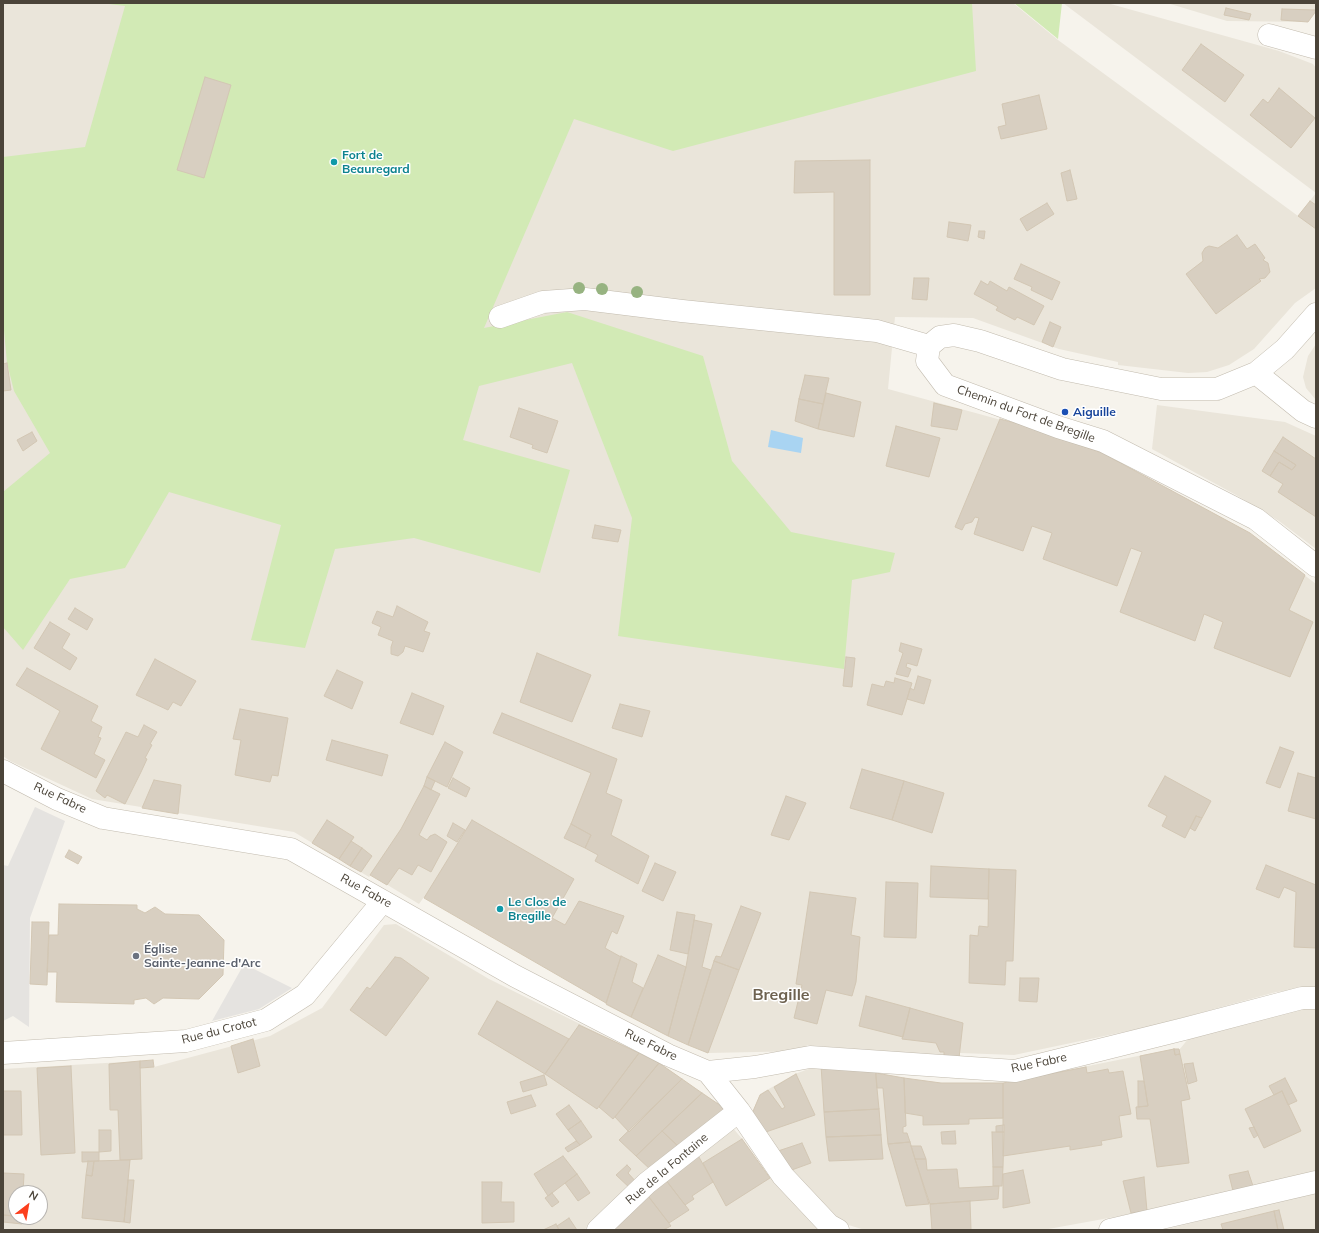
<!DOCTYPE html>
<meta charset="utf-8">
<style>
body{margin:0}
#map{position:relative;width:1319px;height:1233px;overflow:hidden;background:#f6f3ec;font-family:Mulish,sans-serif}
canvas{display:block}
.frame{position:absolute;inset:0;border:4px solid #4b4439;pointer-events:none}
.north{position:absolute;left:8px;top:1185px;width:40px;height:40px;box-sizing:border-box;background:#fff;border:1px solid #b7b4b0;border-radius:50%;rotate:31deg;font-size:11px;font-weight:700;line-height:16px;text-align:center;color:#4b4439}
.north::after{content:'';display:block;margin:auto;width:14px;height:18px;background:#fc3f1d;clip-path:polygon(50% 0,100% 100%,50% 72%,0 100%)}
</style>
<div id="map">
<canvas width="1319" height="1233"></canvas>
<div class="frame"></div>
<div class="north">N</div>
</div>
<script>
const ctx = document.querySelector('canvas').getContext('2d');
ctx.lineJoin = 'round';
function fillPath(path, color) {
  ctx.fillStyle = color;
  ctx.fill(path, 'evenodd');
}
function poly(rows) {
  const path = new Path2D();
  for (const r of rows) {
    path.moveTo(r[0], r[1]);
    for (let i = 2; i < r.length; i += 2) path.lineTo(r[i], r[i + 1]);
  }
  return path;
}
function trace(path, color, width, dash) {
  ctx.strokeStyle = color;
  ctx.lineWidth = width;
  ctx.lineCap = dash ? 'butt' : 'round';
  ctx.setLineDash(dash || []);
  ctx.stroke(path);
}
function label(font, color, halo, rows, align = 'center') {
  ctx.font = font + ' Mulish,sans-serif';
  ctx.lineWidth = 3;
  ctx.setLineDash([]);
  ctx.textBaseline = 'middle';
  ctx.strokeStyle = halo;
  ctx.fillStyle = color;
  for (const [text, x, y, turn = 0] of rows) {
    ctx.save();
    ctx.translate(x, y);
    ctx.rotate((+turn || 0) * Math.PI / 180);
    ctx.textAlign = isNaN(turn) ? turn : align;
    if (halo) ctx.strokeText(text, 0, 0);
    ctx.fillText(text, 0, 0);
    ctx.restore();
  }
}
fillPath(poly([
 [3,3,1013,3,1058,40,1298,216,1316,193,1063,3,1107,3,1279,51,1313,64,1316,68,1316,288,1295,303,1254,349,1229,365,1207,372,1188,373,1118,365,1118,362,1059,349,973,318,895,317,888,389,1023,426,1105,455,1248,532,1316,584,1316,989,1276,992,1152,1026,1014,1055,960,1053,960,1058,807,1045,806,1051,708,1053,668,1036,606,1005,607,1003,424,897,419,904,371,875,369,877,294,832,92,799,10,761,3,756],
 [1167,3,1316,3,1316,12,1308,22,1227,21],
 [1316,344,1316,400,1306,388,1303,377,1308,356],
 [1157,405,1285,422,1316,436,1316,549,1279,521,1236,495,1152,449],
 [396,924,489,979,659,1063,727,1110,584,1230,3,1230,3,1069,140,1061,141,1068,154,1067,270,1036,322,1008,384,925],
 [16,1193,40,1193,40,1217,16,1217],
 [1316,1007,1316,1171,1147,1211,1043,1230,865,1230,832,1220,808,1194,751,1115,760,1094,795,1074,822,1064,875,1068,876,1073,904,1078,943,1083,1003,1083,1173,1049,1179,1050,1189,1038,1288,1011],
 [732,1127,743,1140,769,1178,774,1176,826,1230,610,1230,663,1175],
 [1316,1192,1316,1230,1163,1230]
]), '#eae5da');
fillPath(poly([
 [101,3,972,3,976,71,673,151,574,119,484,328,567,312,703,356,732,461,791,532,895,553,890,572,852,580,844,669,618,636,632,518,572,363,479,386,463,440,570,470,540,573,414,538,335,549,305,648,251,640,281,525,169,492,125,568,70,579,23,650,3,627,3,492,50,453,14,391,7,363,3,319,3,157,85,147,125,6],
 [1014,3,1062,3,1058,39]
]), '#d2eab5');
fillPath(poly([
 [35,807,65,821,30,918,29,1027,13,1016,3,1021,3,865,8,866],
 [244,964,292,988,259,1009,212,1021]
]), '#e5e3e0');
fillPath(poly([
 [771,430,803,438,801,453,768,447]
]), '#a9d4f2');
const building = poly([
 [1226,8,1251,14,1249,20,1224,15,1226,8],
 [1282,9,1316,10,1316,11,1308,22,1281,20,1282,9],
 [1201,44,1244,75,1225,102,1182,70,1201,44],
 [205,77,231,85,204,178,177,170,205,77],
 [1279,88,1315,118,1291,148,1250,115,1263,99,1268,103,1279,88],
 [1039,95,1047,129,1001,139,998,127,1006,125,1002,104,1039,95],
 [870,160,870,295,834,295,834,192,794,193,795,161,870,160],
 [1070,170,1077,199,1067,201,1061,173,1070,170],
 [1310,201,1316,205,1316,229,1298,216,1310,201],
 [1047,203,1054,214,1027,231,1020,219,1047,203],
 [949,222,971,225,968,241,947,237,949,222],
 [979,231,985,231,984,239,978,237,979,231],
 [1237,235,1247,249,1255,244,1265,258,1263,260,1268,263,1270,272,1265,278,1259,279,1261,281,1216,314,1186,274,1203,261,1202,253,1205,248,1209,246,1218,248,1237,235],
 [1021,264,1060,282,1052,300,1031,290,1032,287,1014,279,1021,264],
 [914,278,929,278,927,300,912,299,914,278],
 [981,281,988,285,990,281,1007,291,1009,287,1044,306,1034,325,1017,317,1015,320,996,310,998,307,974,294,981,281],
 [1050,322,1061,327,1053,347,1042,342,1050,322],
 [7,363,11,390,3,391,3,364,7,363],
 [805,375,829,378,823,404,799,399,805,375],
 [826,393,861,402,854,437,818,429,826,393],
 [799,399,823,404,818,429,795,421,799,399],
 [934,403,962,410,957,430,931,426,934,403],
 [519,408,558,421,547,453,532,448,533,445,510,437,519,408],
 [1000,419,1023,425,1102,453,1250,533,1305,575,1289,610,1313,622,1290,677,1214,648,1223,622,1204,614,1195,641,1120,612,1142,552,1131,548,1117,586,1043,559,1052,533,1032,526,1023,551,974,534,979,518,975,517,972,522,965,524,962,530,955,527,1000,419],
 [896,426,940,438,929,477,886,466,896,426],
 [32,432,37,441,23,451,17,440,32,432],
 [1283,437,1316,459,1316,517,1278,492,1283,484,1270,476,1279,462,1292,470,1296,465,1274,451,1283,437],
 [1274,451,1296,465,1292,470,1279,462,1270,476,1262,471,1274,451],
 [595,525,621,530,618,542,592,538,595,525],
 [397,606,428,622,424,631,430,633,423,652,405,646,403,652,398,656,391,654,391,647,393,641,378,635,381,627,372,623,377,611,393,617,397,606],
 [75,608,93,619,87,630,68,619,75,608],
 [50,622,70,634,62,648,77,658,70,670,34,648,50,622],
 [901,643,922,649,917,666,907,663,906,667,911,669,908,677,896,674,903,653,899,651,901,643],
 [537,653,591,675,572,722,520,702,537,653],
 [846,657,855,658,852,687,843,686,846,657],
 [155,659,196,681,181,706,173,702,168,710,136,695,155,659],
 [27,668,98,706,91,721,102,727,98,737,101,738,94,754,105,760,96,778,41,749,60,711,16,685,27,668],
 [337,670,363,682,352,709,324,696,337,670],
 [918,676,931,680,924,704,907,699,910,688,914,690,918,676],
 [895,678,912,683,902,715,867,705,872,684,884,687,886,681,894,683,895,678],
 [412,693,444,706,433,735,400,723,412,693],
 [620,704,650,711,642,737,612,728,620,704],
 [240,709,288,718,278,776,272,775,270,782,235,775,241,740,233,739,240,709],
 [502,713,617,759,606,793,622,800,611,835,649,856,638,884,595,861,598,855,585,848,591,835,571,824,591,773,493,733,502,713],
 [144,725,157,732,150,744,152,745,145,758,147,759,141,772,125,804,107,795,105,798,96,791,126,732,138,737,144,725],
 [332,740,388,755,382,776,326,760,332,740],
 [445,742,463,752,447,787,427,777,445,742],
 [1280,747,1294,752,1280,788,1266,783,1280,747],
 [862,769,904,781,892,820,850,808,862,769],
 [1298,773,1316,778,1316,819,1288,811,1298,773],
 [1165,776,1211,801,1202,818,1196,816,1185,838,1162,826,1167,816,1148,806,1165,776],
 [427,777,435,781,431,790,424,786,427,777],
 [453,778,470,788,466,797,448,788,453,778],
 [154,780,181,785,178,814,142,808,154,780],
 [904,781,944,793,932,833,892,820,904,781],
 [424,786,440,794,419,835,427,840,430,836,435,834,447,842,431,872,418,865,412,875,399,868,387,885,370,875,401,829,424,786],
 [786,796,806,803,789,840,771,835,786,796],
 [1196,816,1202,818,1195,831,1190,828,1196,816],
 [327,820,354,837,339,859,312,843,327,820],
 [472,820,574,879,552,918,565,925,579,901,624,916,617,934,612,931,605,948,621,957,606,1003,424,898,472,820],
 [453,823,465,830,457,842,447,836,453,823],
 [571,824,591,835,585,848,564,838,571,824],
 [351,841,362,848,350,866,339,859,351,841],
 [362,848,372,856,361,872,350,866,362,848],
 [69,850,82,857,78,864,65,857,69,850],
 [655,863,676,872,663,901,642,891,655,863],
 [1266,865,1316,885,1316,948,1294,947,1296,892,1284,887,1279,898,1256,889,1266,865],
 [931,866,989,869,988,899,930,897,931,866],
 [989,869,1016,870,1013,961,1006,961,1005,985,969,983,970,935,978,936,979,926,988,927,989,869],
 [886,882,918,883,916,938,884,937,886,882],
 [810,892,856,898,851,935,860,937,856,982,852,996,826,990,817,1024,794,1018,802,985,796,984,810,892],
 [59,904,137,905,137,909,145,913,155,907,165,914,199,915,224,940,223,975,199,999,163,998,154,1004,146,998,134,1000,134,1004,56,1002,57,972,47,972,49,935,58,935,59,904],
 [741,906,761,913,739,970,714,961,716,956,721,957,741,906],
 [677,912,695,915,688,954,670,950,677,912],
 [694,920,712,924,702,967,711,970,688,1045,668,1036,686,967,694,920],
 [32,922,49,922,47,985,30,984,32,922],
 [658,955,686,967,668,1036,631,1017,658,955],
 [621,956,637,964,632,982,643,988,631,1017,606,1004,621,956],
 [395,957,401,958,429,978,386,1036,350,1010,367,987,370,989,395,957],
 [714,961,739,970,708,1053,688,1045,714,961],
 [1020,978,1039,978,1037,1002,1019,1001,1020,978],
 [866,996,910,1008,903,1037,859,1026,866,996],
 [497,1001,569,1039,545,1074,478,1034,497,1001],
 [910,1008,963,1023,959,1058,944,1057,944,1052,940,1052,936,1043,902,1039,910,1008],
 [579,1025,639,1053,597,1109,545,1074,579,1025],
 [253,1039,260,1066,238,1073,231,1046,253,1039],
 [1174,1049,1179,1049,1180,1054,1175,1055,1174,1049],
 [1174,1049,1175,1055,1180,1054,1190,1099,1181,1101,1189,1163,1157,1167,1150,1119,1137,1119,1136,1107,1148,1106,1140,1056,1174,1049],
 [639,1053,659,1063,613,1119,599,1107,639,1053],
 [153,1060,154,1067,140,1068,140,1061,153,1060],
 [140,1061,142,1159,120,1160,118,1110,110,1110,109,1064,140,1061],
 [659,1063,682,1079,629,1132,615,1117,659,1063],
 [1193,1063,1197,1081,1188,1084,1184,1064,1193,1063],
 [821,1065,875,1068,879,1109,824,1112,821,1065],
 [71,1066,75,1153,41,1155,37,1068,71,1066],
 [1086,1067,1087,1073,1108,1069,1109,1073,1123,1071,1131,1114,1119,1116,1122,1137,1101,1141,1102,1145,1070,1150,1070,1146,1003,1156,1003,1083,1086,1067],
 [876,1073,904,1078,906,1126,903,1127,903,1133,907,1133,910,1142,888,1144,883,1088,877,1088,876,1073],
 [796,1074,815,1115,763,1133,751,1116,760,1095,768,1090,782,1109,785,1107,774,1087,796,1074],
 [544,1075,547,1085,523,1092,520,1082,544,1075],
 [904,1078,941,1083,1003,1083,1003,1118,969,1119,969,1124,923,1125,923,1116,905,1113,904,1078],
 [1285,1078,1297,1101,1288,1105,1282,1091,1274,1095,1269,1086,1285,1078],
 [682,1079,702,1093,636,1156,619,1140,682,1079],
 [1138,1081,1144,1081,1148,1106,1138,1107,1138,1081],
 [3,1091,21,1091,22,1135,3,1135,3,1091],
 [1282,1091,1301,1131,1264,1148,1245,1109,1282,1091],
 [702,1093,727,1110,680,1148,662,1131,702,1093],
 [531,1095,536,1106,511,1114,507,1102,531,1095],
 [569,1105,581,1121,568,1130,556,1114,569,1105],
 [879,1109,881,1135,826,1137,824,1112,879,1109],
 [581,1121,592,1137,580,1145,568,1130,581,1121],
 [1004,1125,1004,1132,996,1132,996,1126,1004,1125],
 [1254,1127,1258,1135,1254,1138,1249,1128,1254,1127],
 [99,1130,111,1130,111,1151,99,1152,99,1130],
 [662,1131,680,1148,652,1171,636,1156,662,1131],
 [955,1131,956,1144,942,1144,941,1132,955,1131],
 [992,1132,1004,1132,1003,1167,993,1167,992,1132],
 [881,1135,883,1159,829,1161,826,1137,881,1135],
 [742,1139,770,1178,726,1206,703,1163,742,1139],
 [576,1141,580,1145,568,1152,565,1148,576,1141],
 [910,1142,915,1159,929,1204,906,1206,888,1144,910,1142],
 [802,1143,811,1163,789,1171,775,1152,802,1143],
 [911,1146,921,1146,926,1159,915,1159,911,1146],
 [695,1150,713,1182,692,1196,694,1199,685,1205,662,1175,695,1150],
 [82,1152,99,1152,99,1161,82,1162,82,1152],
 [563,1156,577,1174,548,1196,534,1174,563,1156],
 [915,1159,926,1159,927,1170,957,1169,959,1188,999,1186,998,1199,930,1204,915,1159],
 [130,1160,124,1222,82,1218,86,1175,92,1176,94,1161,130,1160],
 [88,1161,94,1161,92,1176,86,1175,88,1161],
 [627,1165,631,1169,628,1173,638,1184,631,1189,616,1175,627,1165],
 [993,1167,1003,1167,1002,1186,993,1186,993,1167],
 [1023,1170,1030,1203,1003,1208,1003,1174,1023,1170],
 [1248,1171,1253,1186,1233,1191,1229,1175,1248,1171],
 [3,1173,24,1174,23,1193,16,1193,16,1216,3,1215,3,1173],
 [577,1174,590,1193,578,1201,565,1183,577,1174],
 [662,1175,689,1210,669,1223,645,1192,662,1175],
 [1144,1177,1147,1211,1131,1213,1123,1181,1144,1177],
 [128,1180,134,1180,130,1223,124,1222,128,1180],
 [482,1182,502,1182,501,1202,514,1202,514,1222,482,1223,482,1182],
 [645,1192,671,1226,663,1230,610,1230,645,1192],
 [552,1193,559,1202,552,1207,545,1198,552,1193],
 [970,1201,971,1230,932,1230,930,1204,970,1201],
 [1279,1210,1284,1230,1278,1230,1274,1211,1279,1210],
 [1274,1211,1278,1230,1223,1230,1221,1224,1274,1211],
 [3,1215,22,1217,22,1224,3,1222,3,1215],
 [569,1218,577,1230,559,1230,557,1226,569,1218],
 [556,1224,559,1230,543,1230,556,1224]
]);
fillPath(building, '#d8cfc1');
trace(building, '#d3c7b4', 1);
const minor = poly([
 [1269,35,1316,48],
 [1316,314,1285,349,1256,373,1217,389,1161,389,1062,369,980,341,954,335,940,337,929,346,927,361,945,385,1058,427,1103,441,1256,519,1316,566],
 [500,317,543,302,585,299,682,311,877,331,929,346],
 [1256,373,1303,411,1316,417],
 [3,771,57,799,103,818,291,849,515,976,668,1055,708,1072,739,1111,783,1176,829,1225,838,1230],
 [3,1053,186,1041,266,1020,305,995,383,901],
 [708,1072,755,1067,810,1057,1015,1071,1184,1029,1302,998,1316,998],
 [598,1230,647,1183,739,1111],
 [1110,1230,1316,1182]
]);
trace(minor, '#c2bbae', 23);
trace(minor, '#fff', 22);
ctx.fillStyle = '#97b381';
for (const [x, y] of [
 [579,288],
 [602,289],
 [637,292]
]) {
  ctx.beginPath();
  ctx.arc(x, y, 6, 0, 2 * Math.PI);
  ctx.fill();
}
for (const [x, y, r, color] of [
 [334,162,4,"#0f9aa8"],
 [1065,412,4,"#1a4fb4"],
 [500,909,4,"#0f9aa8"],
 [136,956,4,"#6b7280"]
]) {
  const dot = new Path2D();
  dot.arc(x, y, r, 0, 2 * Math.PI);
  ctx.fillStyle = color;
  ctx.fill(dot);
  trace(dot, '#fff', 1.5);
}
label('bold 12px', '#0d838f', '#fff', [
 ["Fort de",342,155],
 ["Beauregard",342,169],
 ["Le Clos de",508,902],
 ["Bregille",508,916]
], 'left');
label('bold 12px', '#164399', '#fff', [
 ["Aiguille",1073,412]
], 'left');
label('12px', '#4b4439', '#fff', [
 ["Chemin du Fort de Bregille",1026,414,20],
 ["Rue Fabre",60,798,25],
 ["Rue Fabre",366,891,29],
 ["Rue du Crotot",219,1031,-14],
 ["Rue Fabre",651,1045,26],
 ["Rue Fabre",1039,1063,-12],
 ["Rue de la Fontaine",667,1169,-40]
]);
label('bold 12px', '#5b616d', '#fff', [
 ["Église",144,949],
 ["Sainte-Jeanne-d'Arc",144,963]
], 'left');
label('bold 16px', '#6e6250', '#fff', [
 ["Bregille",781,995]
]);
</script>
